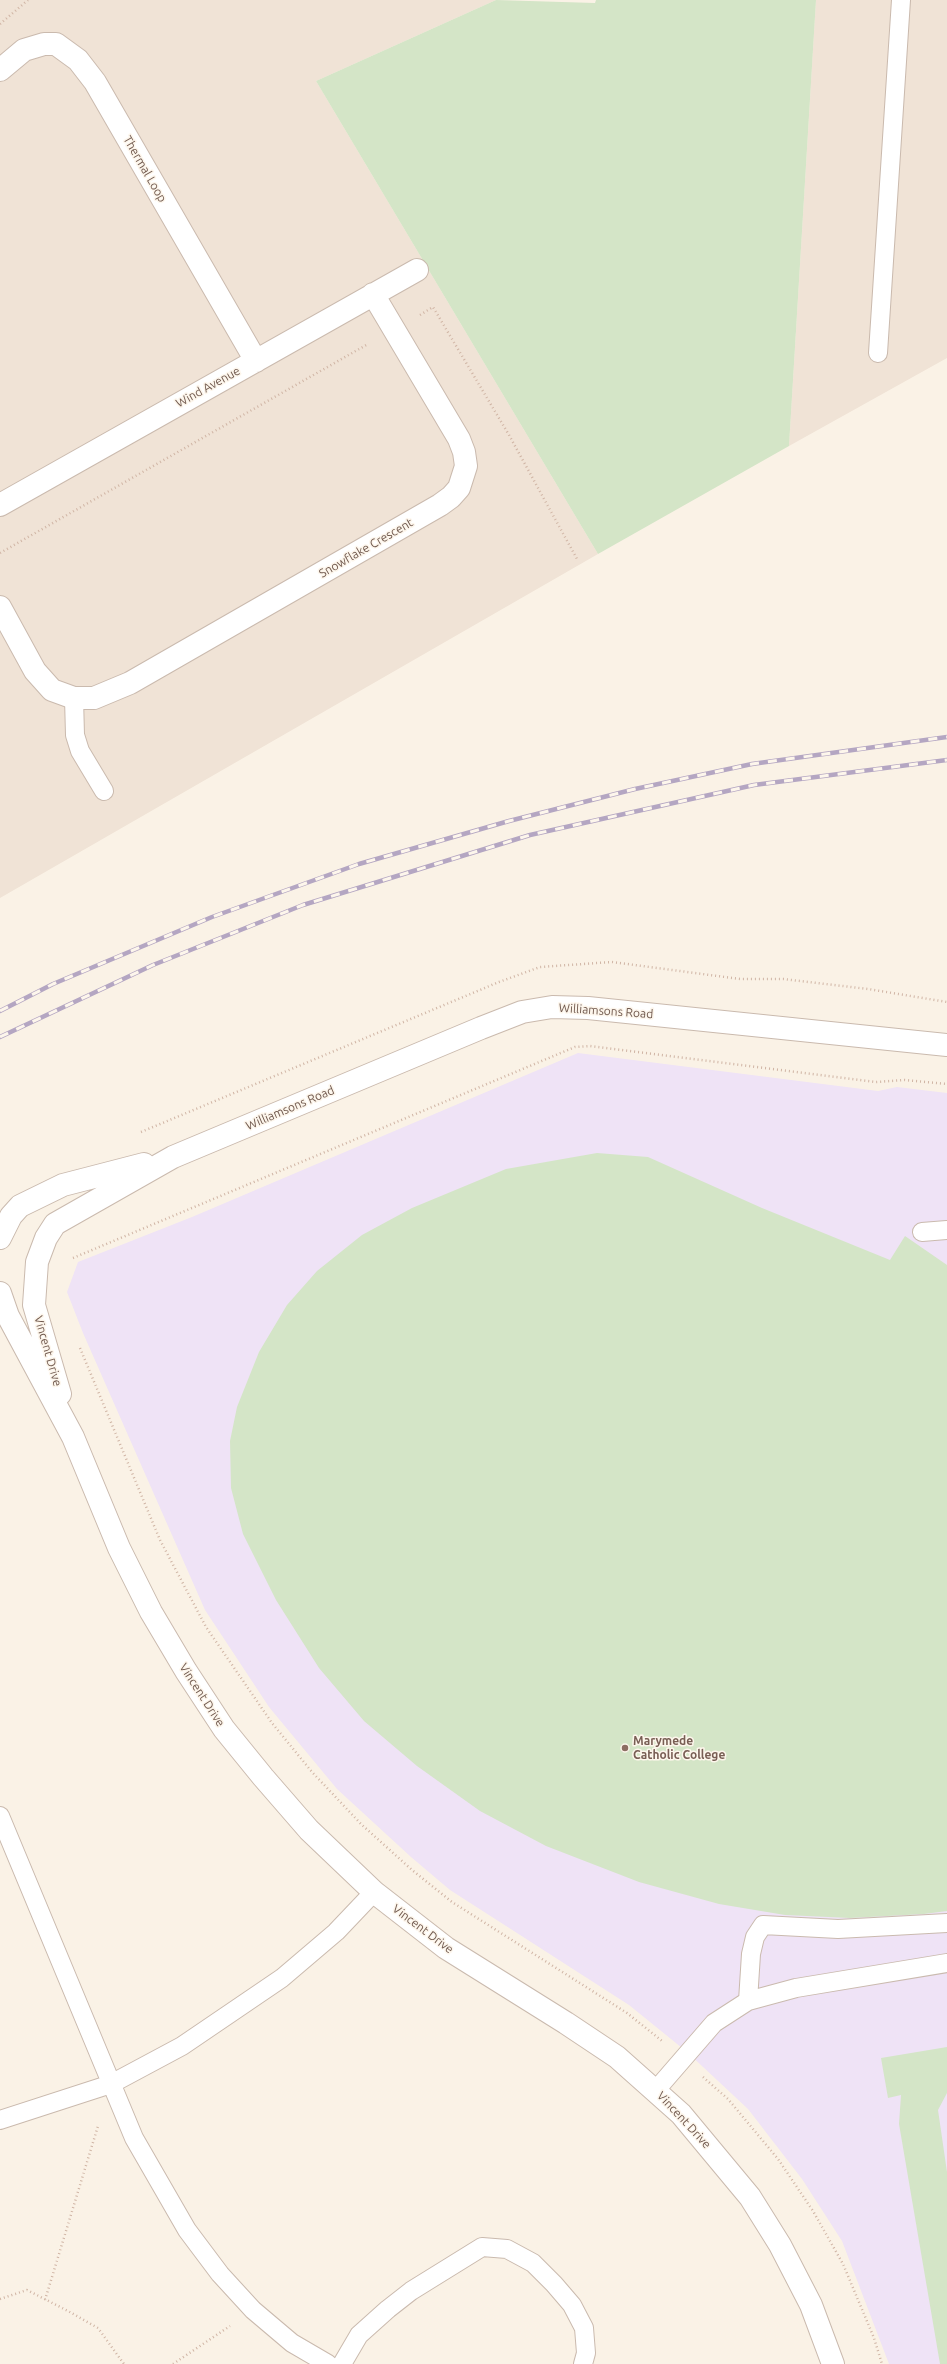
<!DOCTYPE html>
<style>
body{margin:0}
canvas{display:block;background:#faf2e6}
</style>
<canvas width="947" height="2364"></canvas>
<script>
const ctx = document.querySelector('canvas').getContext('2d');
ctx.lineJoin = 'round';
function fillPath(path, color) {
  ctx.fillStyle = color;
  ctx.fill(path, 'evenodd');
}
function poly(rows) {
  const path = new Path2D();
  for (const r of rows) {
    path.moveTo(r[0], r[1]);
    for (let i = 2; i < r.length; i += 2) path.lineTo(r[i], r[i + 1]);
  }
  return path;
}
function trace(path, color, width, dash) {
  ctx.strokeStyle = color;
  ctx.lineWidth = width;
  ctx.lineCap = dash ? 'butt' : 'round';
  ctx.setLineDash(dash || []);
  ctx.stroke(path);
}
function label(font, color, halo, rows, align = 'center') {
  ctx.font = font + ' Ubuntu,sans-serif';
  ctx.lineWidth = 3;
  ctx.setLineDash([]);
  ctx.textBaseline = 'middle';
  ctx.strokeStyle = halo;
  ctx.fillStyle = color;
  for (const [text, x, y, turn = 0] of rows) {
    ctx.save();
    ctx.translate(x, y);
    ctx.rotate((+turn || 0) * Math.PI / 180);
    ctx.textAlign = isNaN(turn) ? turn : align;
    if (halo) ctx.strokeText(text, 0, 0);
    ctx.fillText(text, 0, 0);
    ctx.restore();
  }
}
fillPath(poly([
 [0,0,496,0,316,81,598,554,0,898],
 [816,0,947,0,947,358,789,446]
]), '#f0e3d6');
fillPath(poly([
 [578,1053,878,1091,897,1087,947,1093,947,2364,889,2364,842,2241,802,2179,748,2109,687,2052,629,2005,450,1890,411,1857,337,1789,269,1707,205,1610,83,1333,67,1292,78,1262,192,1217]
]), '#efe3f6');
fillPath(poly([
 [496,0,595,3,596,0,816,0,789,446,598,554,316,81],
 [597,1153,648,1157,762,1208,890,1260,905,1236,947,1265,947,1911,924,1914,850,1918,785,1915,719,1904,639,1882,546,1846,480,1811,417,1766,364,1721,319,1668,276,1600,243,1534,231,1488,230,1441,237,1407,259,1352,287,1305,317,1271,362,1235,412,1208,506,1169],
 [947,2047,947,2093,938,2110,947,2172,947,2364,940,2364,899,2124,901,2095,888,2098,881,2058]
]), '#d4e5c7');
const lane = poly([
 [878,353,901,0],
 [74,698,75,735,80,751,104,791],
 [922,1232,947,1230],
 [0,1816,134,2138,187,2230,220,2274,253,2310,292,2343,328,2364],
 [748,2001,751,1954,755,1937,763,1925,838,1929,947,1923],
 [656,2090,714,2023,748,2001,796,1988,947,1963],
 [0,2120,111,2084,182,2046,282,1978,336,1932,374,1892],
 [342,2364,359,2335,388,2309,411,2291,482,2247,507,2249,533,2263,554,2284,572,2305,584,2328,586,2353,583,2364]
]);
const street = poly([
 [0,70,24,50,44,44,56,44,78,60,95,82,256,361],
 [0,505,417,270],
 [0,607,35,671,52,690,74,698,94,698,130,683,440,505,451,497,459,488,466,466,464,452,459,439,373,294],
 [0,1238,11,1216,20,1206,63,1185,144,1164],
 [0,1293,8,1316,73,1437,119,1548,151,1612,186,1671,224,1729,263,1777,309,1830,374,1892,446,1948,566,2023,617,2057,681,2114,750,2197,780,2245,811,2305,833,2364],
 [60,1394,34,1305,37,1262,46,1238,55,1224,173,1157,481,1028,522,1012,552,1007,588,1008,947,1045]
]);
trace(lane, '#cabaae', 20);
trace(street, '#cabaae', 24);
trace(poly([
 [0,24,28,0],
 [420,315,433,307,509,435,577,559],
 [0,553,368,344],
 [141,1132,499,982,540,967,612,962,740,979,783,979,868,989,947,1002],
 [73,1258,575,1047,590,1046,876,1082,905,1080,947,1084],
 [80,1348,160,1540,206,1627,272,1723,312,1772,361,1824,412,1870,452,1902,627,2013,662,2041],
 [703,2077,728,2099,778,2159,813,2211,843,2264,874,2338,882,2364],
 [0,2299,27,2290,68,2311,98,2328,124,2364],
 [45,2300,98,2126],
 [173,2364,230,2326]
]), '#d0b5a5', 2.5, [1, 3]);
trace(lane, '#fff', 18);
trace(street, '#fff', 22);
const rail = poly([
 [0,1011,53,984,212,917,359,864,509,821,635,789,752,764,947,737],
 [0,1037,153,965,303,905,530,835,754,785,947,760]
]);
trace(rail, '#b4a6c2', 4.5);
trace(rail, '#fdf6ec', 3, [9]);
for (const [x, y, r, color] of [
 [625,1748,4,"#8d6e63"]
]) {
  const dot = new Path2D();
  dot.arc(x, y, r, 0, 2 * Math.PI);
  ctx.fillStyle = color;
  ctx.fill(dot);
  trace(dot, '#fdf6ec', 1.5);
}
label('12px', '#70594e', '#fdf6ec', [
 ["Thermal Loop",145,169,60],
 ["Wind Avenue",208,387,-29],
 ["Snowflake Crescent",366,548,-30],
 ["Williamsons Road",606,1011,4],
 ["Williamsons Road",290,1108,-23],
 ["Vincent Drive",48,1351,74],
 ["Vincent Drive",202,1695,57],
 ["Vincent Drive",423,1929,37],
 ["Vincent Drive",684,2120,47]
]);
label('bold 12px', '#785e54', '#fdf6ec', [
 ["Marymede",633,1741],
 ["Catholic College",633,1755]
], 'left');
</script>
